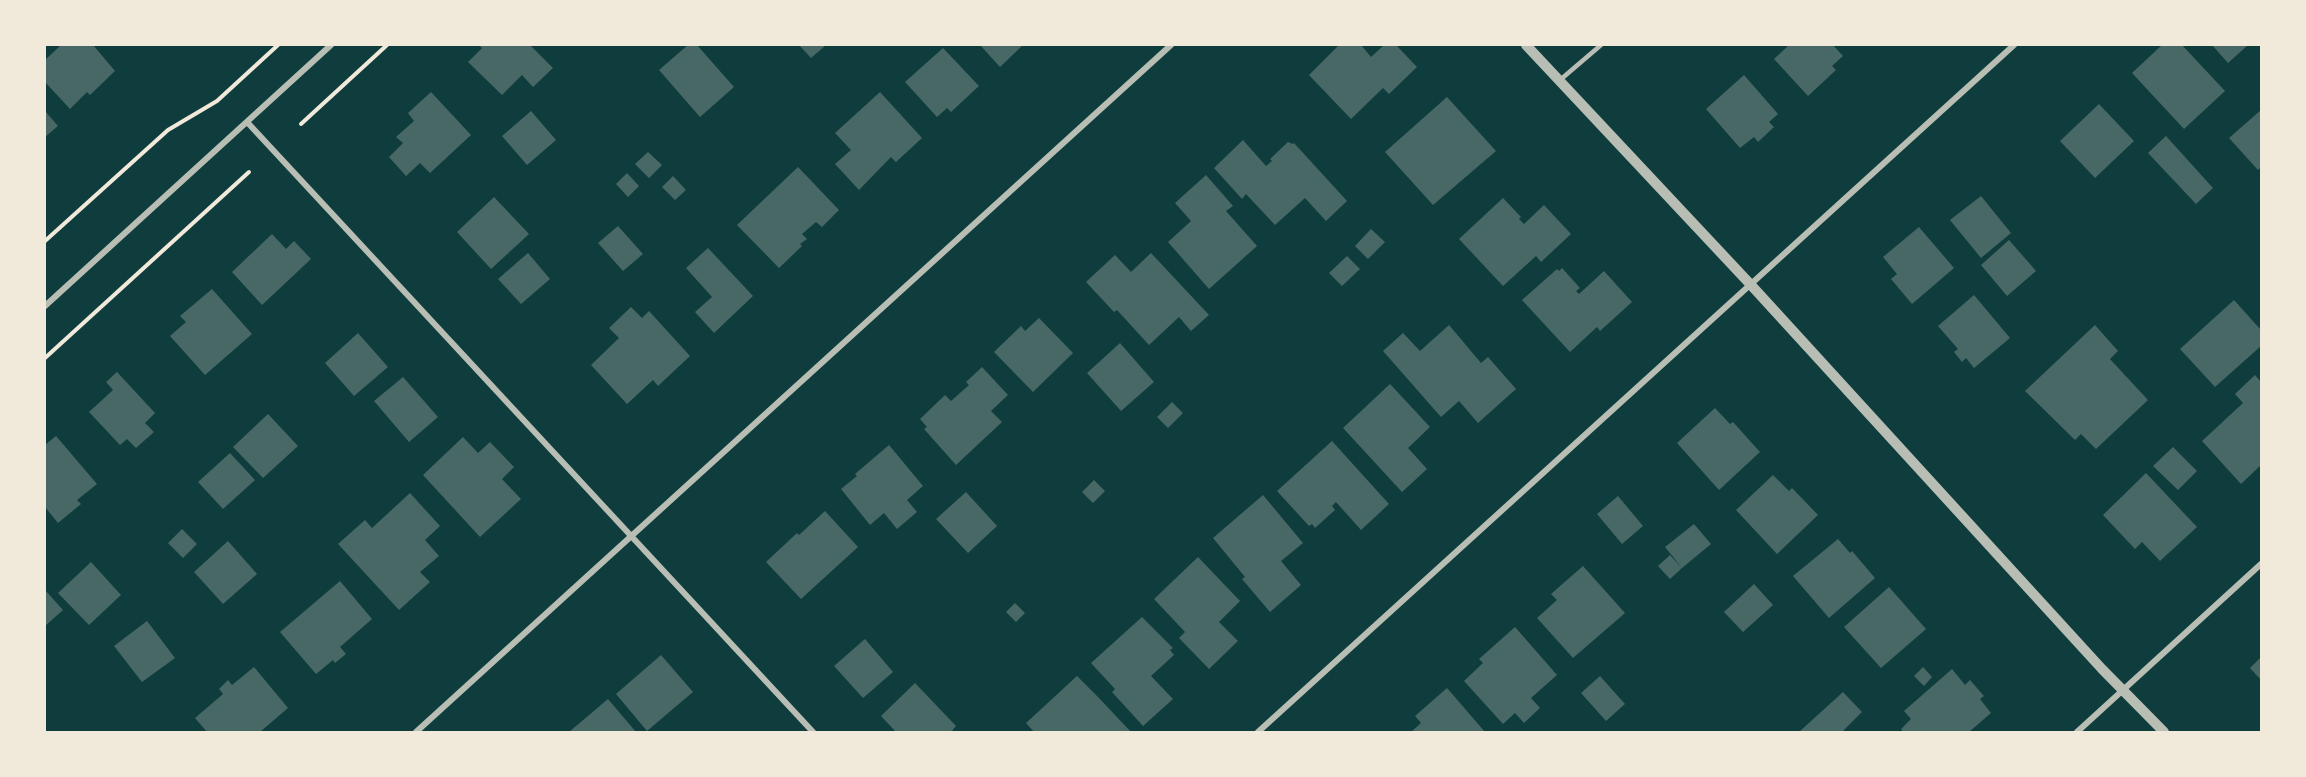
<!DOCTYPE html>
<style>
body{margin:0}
#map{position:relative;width:2306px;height:777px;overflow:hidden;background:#0f3d3e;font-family:"Golos Text",sans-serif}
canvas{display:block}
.frame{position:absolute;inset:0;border:46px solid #f1e9da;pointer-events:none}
</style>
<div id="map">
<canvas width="2306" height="777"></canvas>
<div class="frame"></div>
</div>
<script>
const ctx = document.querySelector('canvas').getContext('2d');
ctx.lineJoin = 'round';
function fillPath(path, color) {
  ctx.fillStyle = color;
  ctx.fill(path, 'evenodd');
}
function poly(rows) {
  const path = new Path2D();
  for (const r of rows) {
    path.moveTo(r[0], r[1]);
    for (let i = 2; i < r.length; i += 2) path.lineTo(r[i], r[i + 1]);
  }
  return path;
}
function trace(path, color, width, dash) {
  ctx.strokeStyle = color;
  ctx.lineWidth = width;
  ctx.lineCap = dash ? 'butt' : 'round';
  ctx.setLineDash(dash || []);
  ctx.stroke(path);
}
fillPath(poly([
 [61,45,93,45,115,71,90,95,87,92,70,109,45,82,45,60],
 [479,45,530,45,553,68,533,87,522,75,502,95,468,62,482,48],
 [688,45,697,45,734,87,700,117,659,70],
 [799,45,826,45,811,58],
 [980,45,1023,45,1000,67],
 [1339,45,1361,45,1371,57,1384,45,1396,45,1417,67,1389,94,1383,88,1351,119,1309,75],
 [1789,45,1833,45,1843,56,1832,66,1836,70,1808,96,1774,59],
 [2162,45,2182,45,2225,91,2184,129,2132,73],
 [2212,45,2248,45,2228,63],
 [943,48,979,86,951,112,947,108,937,117,905,82],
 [1744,75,1778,114,1769,122,1774,127,1758,142,1754,137,1740,148,1706,109],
 [431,92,471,135,430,173,420,163,406,176,389,157,403,143,396,137,414,121,408,113],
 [880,92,922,138,896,162,891,157,859,190,835,164,851,150,835,133],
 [1447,97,1496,151,1433,205,1385,152],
 [2099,104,2134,141,2095,178,2060,141],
 [2261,110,2261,167,2258,170,2229,138],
 [45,111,58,126,45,137],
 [531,111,556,140,527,165,502,136],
 [2166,136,2213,188,2196,204,2148,153],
 [1243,140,1266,166,1272,161,1270,159,1288,142,1293,144,1294,143,1347,201,1326,221,1305,198,1275,225,1246,194,1242,199,1214,168],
 [648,152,662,165,649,178,635,164],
 [798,167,839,210,822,227,816,222,802,234,807,239,800,244,802,246,779,268,737,225],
 [627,173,639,186,628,197,616,184],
 [1206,175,1233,206,1226,211,1257,246,1209,289,1168,242,1191,221,1175,203],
 [673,176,686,190,675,200,662,187],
 [1981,196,2011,233,1981,258,1950,220],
 [494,197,529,234,491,269,457,232],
 [1503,198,1521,217,1519,219,1524,224,1544,205,1571,234,1541,262,1536,256,1503,286,1459,239],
 [618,226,643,254,623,271,598,243],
 [1919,227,1954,268,1912,304,1891,279,1897,274,1883,257],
 [1371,229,1385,242,1368,259,1355,246],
 [272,234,286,249,294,241,311,259,262,305,232,272],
 [2009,240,2036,271,2007,296,1981,265],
 [708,248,753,296,714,333,695,312,712,297,686,268],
 [528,253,550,279,521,304,498,279],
 [1151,253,1209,315,1191,331,1179,317,1149,345,1117,310,1114,312,1086,282,1115,255,1131,272],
 [1347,256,1360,269,1342,286,1329,273],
 [1562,268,1580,288,1576,291,1579,294,1604,271,1632,302,1600,331,1597,327,1570,352,1522,300,1557,269,1559,271],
 [212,289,252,334,205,375,170,336,186,322,180,316],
 [1974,295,2010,338,1974,368,1966,358,1962,362,1954,352,1958,349,1938,326],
 [2234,300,2261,330,2261,346,2215,387,2180,349],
 [631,307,642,318,649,311,690,356,658,386,653,380,627,404,591,365,619,338,609,328],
 [1039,318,1073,353,1033,392,994,352,1021,326,1025,331],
 [1449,325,1481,363,1488,357,1516,389,1478,423,1459,401,1441,417,1383,351,1403,333,1420,351],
 [2095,325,2118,351,2110,359,2148,400,2096,449,2081,434,2075,440,2025,391],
 [358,333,388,367,354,396,325,363],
 [1120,343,1154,382,1121,411,1087,373],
 [982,367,1008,395,991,411,1002,422,956,465,924,429,927,427,920,419,945,395,951,401,969,385,966,382],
 [117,372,155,413,145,423,154,432,136,448,127,439,120,445,89,412,113,390,106,382],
 [2255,375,2261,382,2261,465,2241,484,2202,441,2243,403,2235,394],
 [403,377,438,417,409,442,374,401],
 [1390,384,1430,427,1408,448,1427,469,1402,492,1343,428],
 [1172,402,1183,413,1168,428,1157,417],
 [1715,408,1730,424,1733,422,1760,452,1719,490,1677,443],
 [268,414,298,446,263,478,233,447],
 [56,436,97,484,77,500,81,504,58,523,45,507,45,445],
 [463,437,478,453,490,442,514,467,502,479,521,499,480,537,423,475],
 [1332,441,1389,504,1361,530,1336,502,1332,506,1335,510,1315,528,1312,524,1309,526,1277,491],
 [889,445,923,486,907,500,917,512,897,529,884,513,870,525,841,489,857,476,855,474],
 [2173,447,2197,471,2178,490,2153,466],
 [230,453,255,480,223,509,198,482],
 [2146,473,2197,527,2160,561,2142,542,2135,549,2103,515],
 [1773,475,1789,491,1792,488,1818,515,1777,554,1736,510],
 [1094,480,1105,491,1093,503,1082,492],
 [966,492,997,526,968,553,936,519],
 [410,493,440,526,425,540,439,556,420,572,430,582,399,610,338,544,365,520,372,528],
 [1263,495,1303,543,1281,561,1301,585,1270,612,1242,579,1245,577,1213,538],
 [1618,496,1643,526,1622,544,1597,514],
 [825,511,858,547,801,599,766,562,797,533,799,535],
 [1694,524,1711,544,1682,568,1665,547],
 [182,529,197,544,183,558,168,543],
 [1838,539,1850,553,1852,551,1875,578,1829,618,1793,576],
 [228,541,257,574,223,604,194,572],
 [1670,555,1682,568,1670,579,1658,566],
 [1198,557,1240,601,1219,622,1238,641,1209,669,1179,638,1185,632,1154,599],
 [91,562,121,595,89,625,58,593],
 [1583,566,1625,613,1573,658,1537,618,1557,600,1551,594],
 [340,581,372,619,340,647,346,654,335,663,333,660,316,674,280,632],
 [1754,584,1773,605,1743,632,1724,612],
 [1889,587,1926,629,1881,668,1844,627],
 [45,590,63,610,45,626],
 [1015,603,1025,613,1016,622,1006,612],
 [1142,617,1173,648,1170,650,1174,655,1151,676,1173,699,1143,726,1112,692,1115,689,1091,663],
 [147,621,175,658,142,682,114,646],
 [1515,627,1557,675,1531,698,1540,708,1524,723,1515,713,1503,724,1464,681,1483,663,1479,659],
 [865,639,893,672,863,698,834,666],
 [661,655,693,692,647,731,616,694],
 [2261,657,2261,680,2250,668],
 [254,667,288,708,260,732,207,732,195,718,223,694,219,689,228,680,232,685],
 [1923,667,1932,677,1924,686,1914,676],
 [1952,669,1965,685,1970,680,1984,696,1980,699,1991,713,1969,732,1903,732,1901,729,1911,719,1904,711],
 [1077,676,1098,697,1131,732,1034,732,1026,723],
 [1600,676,1625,704,1606,721,1581,693],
 [915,683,956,726,951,732,896,732,881,716],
 [1447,688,1485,732,1411,732,1421,723,1415,716],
 [1843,692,1862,712,1842,732,1799,732],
 [608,699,636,732,569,732]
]), '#486865');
trace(poly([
 [301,124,387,45],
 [45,241,168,130,217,101,278,45],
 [45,358,249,172]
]), '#f1e9da', 4);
trace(poly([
 [1560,80,1601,45]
]), '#b8beb3', 4.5);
trace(poly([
 [247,122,813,732],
 [45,306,331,45],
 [416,732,1171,45],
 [1258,732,2014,45],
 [2077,732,2261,564]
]), '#b8beb3', 6);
trace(poly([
 [1526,45,1751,285,2102,669,2164,732]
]), '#b8beb3', 10);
</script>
